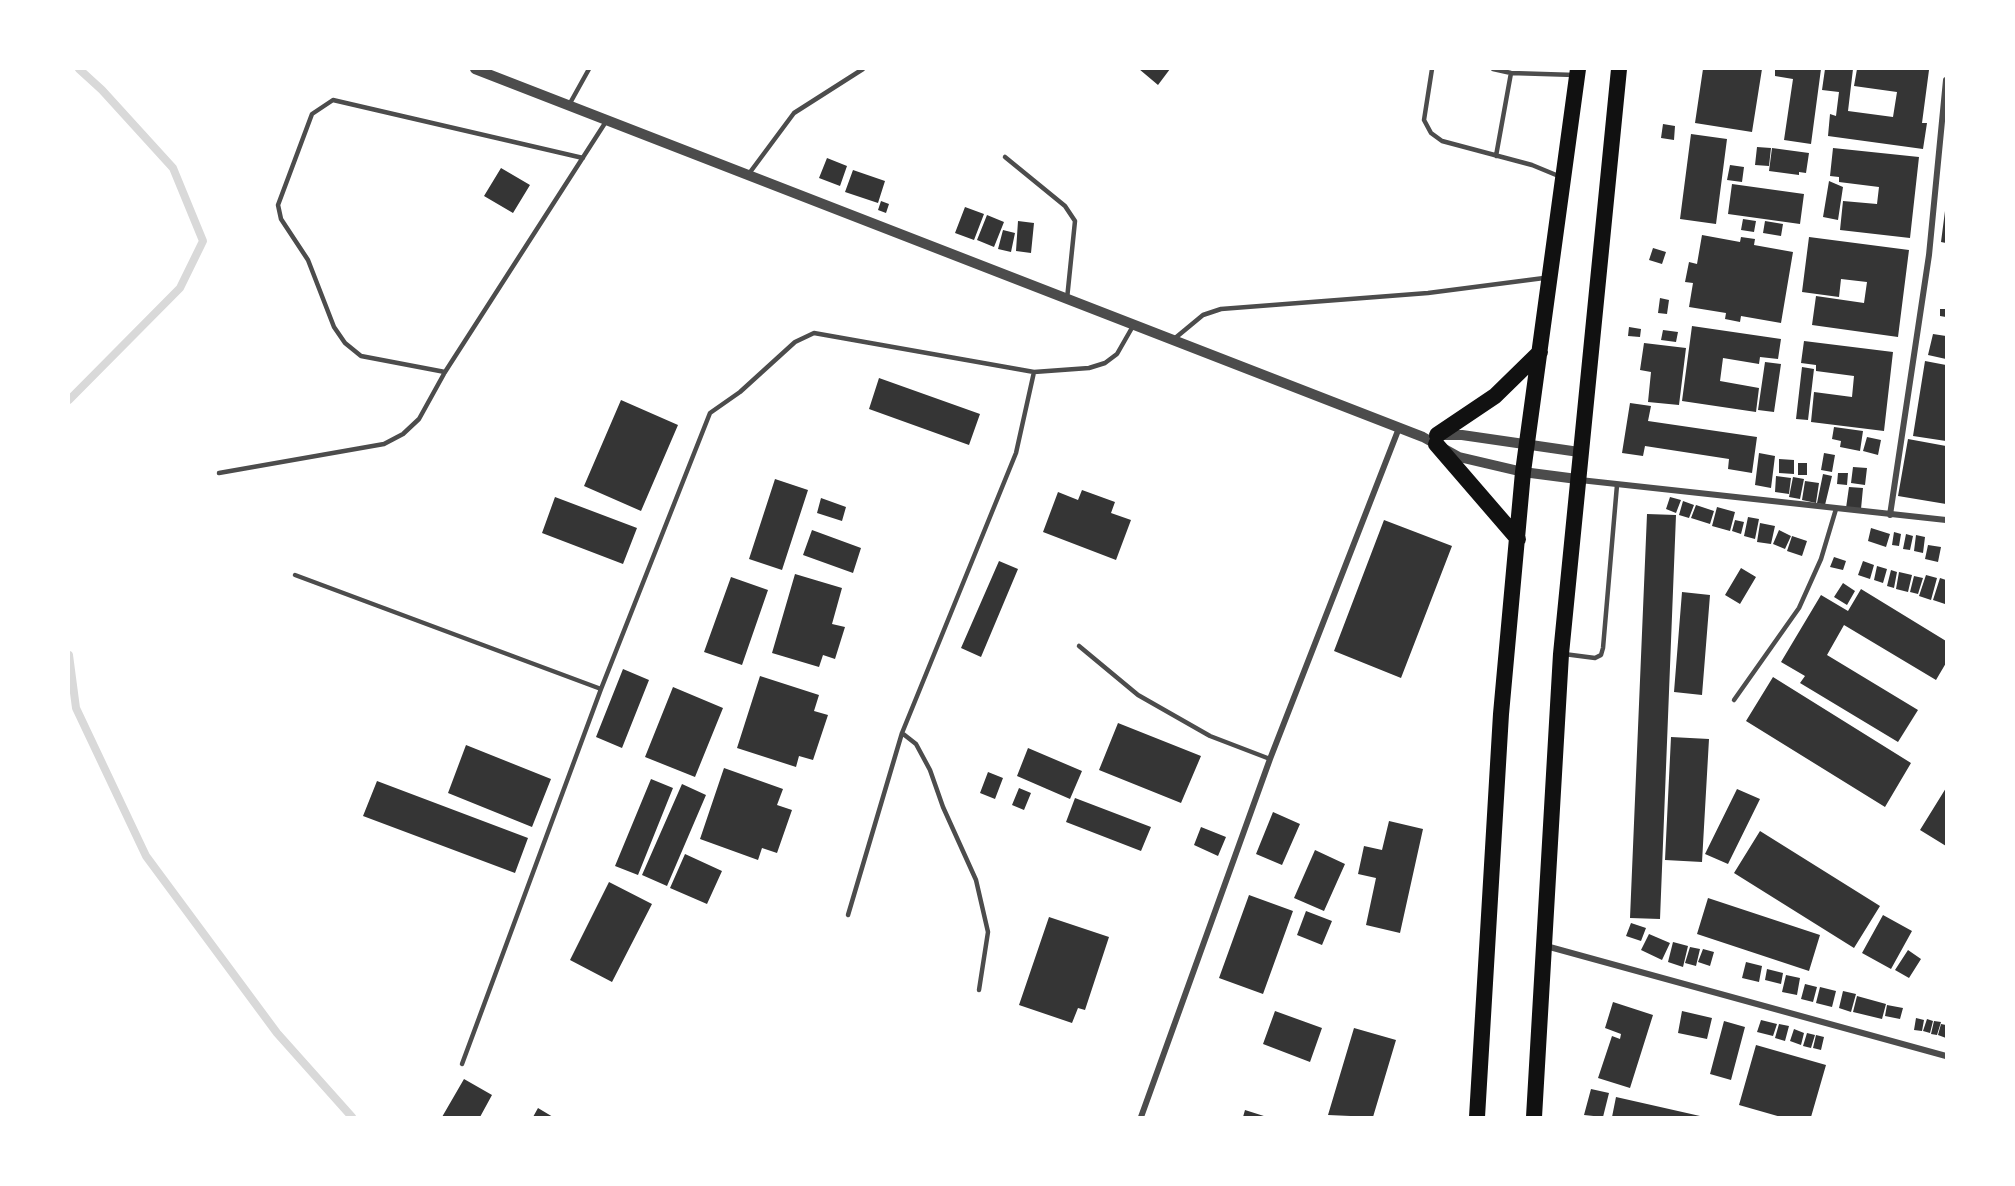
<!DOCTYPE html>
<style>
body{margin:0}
#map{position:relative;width:2015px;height:1186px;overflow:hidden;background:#fff;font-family:Commissioner,sans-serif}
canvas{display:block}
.frame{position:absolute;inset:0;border:70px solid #fff;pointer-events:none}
</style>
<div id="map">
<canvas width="2015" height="1186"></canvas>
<div class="frame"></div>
</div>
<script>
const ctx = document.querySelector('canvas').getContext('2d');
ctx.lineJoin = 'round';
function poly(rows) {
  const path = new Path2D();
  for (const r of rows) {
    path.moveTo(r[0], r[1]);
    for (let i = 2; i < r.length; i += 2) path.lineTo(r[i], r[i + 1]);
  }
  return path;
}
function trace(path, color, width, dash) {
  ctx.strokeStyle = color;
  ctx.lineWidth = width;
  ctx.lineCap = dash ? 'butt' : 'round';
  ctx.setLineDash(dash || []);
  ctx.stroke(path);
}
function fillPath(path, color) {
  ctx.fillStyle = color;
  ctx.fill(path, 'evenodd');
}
trace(poly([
 [69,400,180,288,203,241,173,168,102,90,79,69],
 [69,655,76,708,146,856,277,1033,352,1117]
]), '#d9d9d9', 8);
fillPath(poly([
 [1139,69,1170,69,1158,85],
 [1703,69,1762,69,1752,132,1695,123],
 [1775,69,1821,69,1811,144,1784,140,1793,79,1775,76],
 [1825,69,1853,69,1848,111,1893,117,1897,92,1854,86,1857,69,1929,70,1922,123,1927,123,1923,149,1828,136,1830,114,1836,116,1839,92,1822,90],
 [1663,124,1675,126,1674,140,1661,138],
 [1691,134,1727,139,1716,224,1680,219],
 [1757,147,1771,148,1769,166,1755,165],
 [1772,148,1809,153,1806,173,1799,172,1799,175,1769,171],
 [1833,148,1919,157,1910,238,1840,230,1843,201,1877,204,1879,187,1839,182,1839,177,1830,176],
 [827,158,847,166,840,186,819,178],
 [1730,165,1744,167,1742,182,1727,180],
 [501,168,530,185,513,213,484,196],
 [853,170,885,181,878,203,845,192],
 [1829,181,1843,187,1838,220,1823,217],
 [1732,184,1804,194,1800,224,1728,214],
 [881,201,889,204,886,213,878,210],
 [965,207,984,214,974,240,955,233],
 [1945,211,1946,211,1946,243,1941,242],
 [987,215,1004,222,994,247,977,240],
 [1743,219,1756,221,1754,232,1741,230],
 [1018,221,1034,223,1031,253,1016,251],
 [1765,221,1783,224,1781,236,1763,233],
 [1003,230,1015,233,1011,252,998,249],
 [1702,235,1740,242,1741,237,1755,239,1754,245,1793,252,1781,323,1741,316,1740,322,1725,319,1726,313,1689,307,1693,283,1685,282,1689,262,1697,264],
 [1809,237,1909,250,1898,337,1812,325,1816,296,1864,303,1867,282,1841,279,1839,297,1802,292],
 [1653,248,1666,252,1662,264,1649,260],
 [1660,298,1669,300,1667,314,1658,313],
 [1940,309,1946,309,1946,317,1940,316],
 [1692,326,1781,339,1778,359,1760,357,1759,364,1723,358,1720,381,1759,388,1756,412,1682,401],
 [1629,327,1641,329,1640,337,1628,336],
 [1663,330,1678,332,1676,342,1661,340],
 [1933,334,1946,336,1946,359,1928,355],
 [1804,341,1893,352,1884,431,1811,422,1814,392,1852,397,1854,376,1816,371,1816,365,1801,363],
 [1644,343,1686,348,1679,405,1648,402,1651,372,1640,370],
 [1925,361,1946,365,1946,441,1913,436],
 [1765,362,1781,364,1774,412,1758,410],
 [1802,367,1814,369,1808,420,1796,419],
 [879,378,980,414,969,445,869,409],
 [621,400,678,425,641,511,584,486],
 [1630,403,1651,406,1648,421,1757,437,1752,473,1728,469,1729,459,1645,446,1643,456,1622,453],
 [1834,427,1863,431,1860,451,1840,447,1841,441,1832,439],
 [1867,437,1881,440,1878,455,1863,451],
 [1908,439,1946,446,1946,504,1898,496],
 [1759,453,1775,456,1771,488,1755,485],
 [1824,453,1835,455,1832,472,1821,470],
 [1779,459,1794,460,1794,474,1779,473],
 [1798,463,1807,463,1807,475,1798,475],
 [1853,467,1867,468,1865,485,1851,483],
 [1838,473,1848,473,1847,485,1837,484],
 [1823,474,1832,476,1825,505,1817,503],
 [1776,476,1791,478,1789,494,1775,492],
 [1793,477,1804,479,1800,499,1789,497],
 [775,479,808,490,782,570,749,559],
 [1805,481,1819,483,1816,503,1802,500],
 [1849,487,1863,488,1861,509,1846,508],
 [1082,490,1115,502,1111,513,1131,520,1116,560,1043,532,1058,492,1078,500],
 [555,497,637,528,623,564,542,533],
 [1670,497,1681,500,1676,513,1666,509],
 [821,498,846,507,842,521,817,513],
 [1683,501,1694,505,1689,518,1679,515],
 [1696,505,1714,511,1710,524,1691,518],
 [1717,507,1735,512,1730,531,1712,526],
 [1647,514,1676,515,1660,919,1630,918],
 [1748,517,1759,519,1755,539,1744,536],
 [1384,520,1452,546,1401,678,1334,651],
 [1735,520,1744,522,1741,534,1732,531],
 [1760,523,1775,526,1771,544,1757,542],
 [1871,528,1890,534,1886,547,1868,541],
 [812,530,861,548,853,573,803,555],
 [1779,530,1791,536,1785,549,1773,544],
 [1894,532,1901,534,1899,546,1892,545],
 [1906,534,1913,536,1910,550,1903,549],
 [1916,535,1925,537,1923,553,1914,551],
 [1792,536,1807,541,1802,556,1787,551],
 [1928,545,1941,547,1938,562,1925,559],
 [1834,557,1846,561,1843,570,1830,567],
 [999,561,1018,569,981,657,961,648],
 [1863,561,1874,565,1870,579,1858,575],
 [1877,566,1887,569,1883,583,1874,580],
 [1741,568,1756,577,1740,604,1725,595],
 [1891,570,1897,572,1894,588,1887,586],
 [1899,572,1912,575,1908,592,1896,589],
 [795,574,842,588,832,624,845,627,835,659,823,655,819,667,772,653],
 [1926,575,1937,578,1931,600,1919,596],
 [1914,576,1923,578,1918,594,1910,592],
 [731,577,768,590,742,665,704,652],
 [1940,578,1946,580,1945,604,1933,600],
 [1843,583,1855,591,1847,605,1834,597],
 [1861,589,1946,641,1946,663,1936,680,1844,625,1827,655,1918,710,1898,742,1800,683,1805,676,1781,662,1821,595,1848,611],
 [1682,592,1710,595,1702,695,1674,692],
 [623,669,649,680,622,748,596,737],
 [760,676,819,695,814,711,828,715,813,760,799,756,796,767,737,748],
 [1773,677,1911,763,1885,807,1746,721],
 [673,687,723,708,695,777,645,757],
 [1118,723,1201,756,1181,803,1099,770],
 [1671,737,1709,739,1702,862,1665,860],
 [466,745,551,779,532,827,448,793],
 [1028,748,1082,771,1070,799,1017,776],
 [724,768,783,789,777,805,792,810,777,853,762,848,758,860,700,839],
 [988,772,1003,778,995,799,980,793],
 [651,779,673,788,638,875,615,866],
 [377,781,528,838,515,873,363,816],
 [682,784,706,795,667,886,642,875],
 [1019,788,1031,793,1024,810,1012,805],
 [1946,788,1946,846,1920,830],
 [1737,789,1760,799,1728,864,1705,854],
 [1075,798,1151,827,1141,851,1066,822],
 [1273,812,1300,824,1282,865,1256,854],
 [1389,821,1423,829,1400,933,1366,925,1376,878,1358,874,1364,846,1382,850],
 [1201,827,1226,837,1218,856,1194,845],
 [1760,831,1880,906,1854,948,1734,873],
 [1315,850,1345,864,1324,911,1294,898],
 [685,854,722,871,707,904,670,888],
 [609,882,652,904,612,982,570,960],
 [1249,895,1293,911,1263,994,1219,978],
 [1708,898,1820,935,1809,971,1697,934],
 [1306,911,1332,921,1322,945,1297,935],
 [1883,915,1912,931,1891,969,1862,953],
 [1049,917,1109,937,1085,1010,1078,1008,1072,1023,1019,1005],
 [1631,923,1646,928,1641,941,1626,936],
 [1649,934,1670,943,1662,960,1641,950],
 [1673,942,1688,946,1683,967,1668,962],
 [1690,947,1700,949,1696,966,1685,963],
 [1703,949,1714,952,1710,966,1698,962],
 [1908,950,1921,959,1909,978,1895,970],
 [1746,962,1762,966,1759,982,1742,978],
 [1767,969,1783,973,1781,984,1765,980],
 [1786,975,1800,978,1797,995,1782,992],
 [1805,984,1817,987,1813,1002,1801,999],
 [1820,987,1836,991,1832,1007,1816,1003],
 [1843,991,1856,994,1851,1012,1839,1008],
 [1857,996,1886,1004,1882,1019,1853,1012],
 [1613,1002,1653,1015,1630,1088,1598,1078,1612,1036,1620,1039,1621,1034,1605,1028],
 [1887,1005,1903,1008,1900,1019,1885,1016],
 [1275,1011,1322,1028,1310,1062,1263,1044],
 [1682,1011,1712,1018,1707,1039,1678,1033],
 [1916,1018,1924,1020,1922,1031,1914,1030],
 [1927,1019,1933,1021,1930,1033,1923,1031],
 [1761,1020,1777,1024,1773,1036,1757,1032],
 [1724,1021,1745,1027,1731,1080,1710,1074],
 [1934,1021,1941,1022,1937,1035,1931,1034],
 [1779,1024,1789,1026,1785,1041,1775,1038],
 [1941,1024,1946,1025,1946,1038,1938,1035],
 [1354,1028,1396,1040,1373,1117,1328,1115],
 [1794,1029,1804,1033,1801,1045,1790,1041],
 [1807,1033,1815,1035,1811,1048,1803,1046],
 [1816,1035,1824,1037,1821,1050,1813,1048],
 [1756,1045,1826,1065,1811,1117,1781,1117,1739,1105],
 [464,1079,492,1095,480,1117,442,1117],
 [1591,1089,1609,1093,1603,1117,1584,1115],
 [1616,1097,1700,1116,1699,1117,1612,1117],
 [538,1108,553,1117,533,1117],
 [1245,1110,1267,1117,1243,1117]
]), '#353535');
trace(poly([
 [1432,69,1424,120,1431,133,1442,141,1532,165,1561,177],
 [1493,69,1511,73,1575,75],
 [569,105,589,69],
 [1496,156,1511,73],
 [1005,157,1065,206,1075,221,1067,299],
 [748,175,794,113,863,69],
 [1174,339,1203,315,1221,309,1428,293,1544,278],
 [445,372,361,356,345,343,334,327,308,260,281,219,278,205,312,114,333,100,583,158],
 [219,473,384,444,403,434,419,419,445,372,607,120],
 [295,575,601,689],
 [1079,646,1138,695,1210,736,1270,759],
 [1564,654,1595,658,1601,655,1603,648,1617,485],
 [1734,700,1799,608,1821,559,1836,509],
 [902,733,916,744,930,770,943,807,976,880,988,932,979,990],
 [848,915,902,733,1016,453,1034,372,1089,368,1105,363,1117,354,1133,326],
 [462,1064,601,689,710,413,740,392,795,342,814,333,1034,372]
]), '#4c4c4c', 4.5);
trace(poly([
 [1580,480,1946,520],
 [1890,515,1929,255,1946,80],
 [1546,946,1946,1056],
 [1141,1117,1270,759,1399,428]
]), '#4c4c4c', 6);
trace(poly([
 [475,69,1423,437,1459,457,1523,472,1577,479],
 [1438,435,1462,435,1579,452]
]), '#4c4c4c', 10);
trace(poly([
 [1437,435,1495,396,1540,352],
 [1436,444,1518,539],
 [1477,1117,1501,714,1523,472,1578,69],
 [1534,1117,1561,654,1619,69]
]), '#111', 16);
</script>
